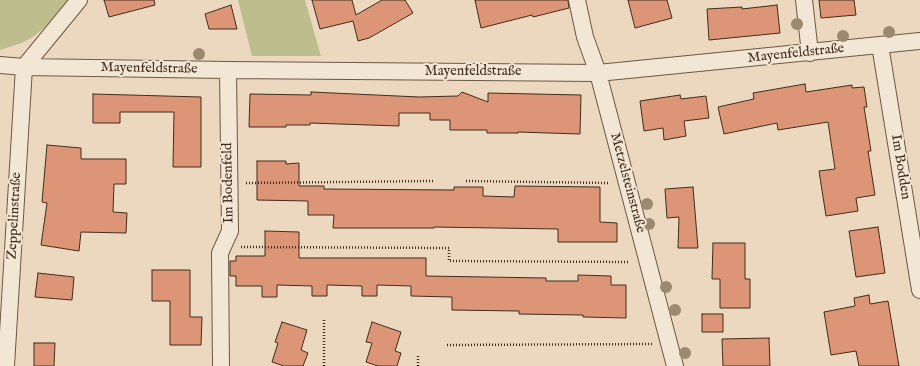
<!DOCTYPE html>
<meta charset="utf-8">
<style>
body{margin:0}
canvas{display:block;background:#ebd8be}
</style>
<canvas width="920" height="366"></canvas>
<script>
const ctx = document.querySelector('canvas').getContext('2d');
ctx.lineJoin = 'round';
function fillPath(path, color) {
  ctx.fillStyle = color;
  ctx.fill(path, 'evenodd');
}
function poly(rows) {
  const path = new Path2D();
  for (const r of rows) {
    path.moveTo(r[0], r[1]);
    for (let i = 2; i < r.length; i += 2) path.lineTo(r[i], r[i + 1]);
  }
  return path;
}
function trace(path, color, width, dash) {
  ctx.strokeStyle = color;
  ctx.lineWidth = width;
  ctx.lineCap = dash ? 'butt' : 'round';
  ctx.setLineDash(dash || []);
  ctx.stroke(path);
}
function label(font, color, halo, rows, align = 'center') {
  ctx.font = font + ' "IM FELL English",serif';
  ctx.lineWidth = 4;
  ctx.setLineDash([]);
  ctx.textBaseline = 'middle';
  ctx.strokeStyle = halo;
  ctx.fillStyle = color;
  for (const [text, x, y, turn = 0] of rows) {
    ctx.save();
    ctx.translate(x, y);
    ctx.rotate((+turn || 0) * Math.PI / 180);
    ctx.textAlign = isNaN(turn) ? turn : align;
    if (halo) ctx.strokeText(text, 0, 0);
    ctx.fillText(text, 0, 0);
    ctx.restore();
  }
}
fillPath(poly([
 [0,0,68,0,44,28,33,37,22,43,0,50],
 [238,0,305,0,321,56,252,56]
]), '#bdbd8e');
const building = poly([
 [104,0,154,0,155,5,109,17,104,0],
 [312,0,352,0,356,15,382,0,405,0,413,13,369,38,358,41,353,21,320,29,312,0],
 [475,0,568,0,569,8,533,17,532,15,481,28,475,0],
 [628,0,667,0,672,18,635,28,628,0],
 [819,0,854,0,856,15,821,18,819,0],
 [231,5,237,29,209,29,205,14,231,5],
 [777,5,780,33,709,40,707,9,742,7,742,9,777,5],
 [805,84,806,92,852,85,852,88,864,87,867,107,864,107,871,151,868,151,875,195,856,198,858,211,826,216,819,171,835,169,828,122,778,130,777,123,724,134,718,107,754,99,753,93,805,84],
 [311,92,419,97,458,96,462,92,488,102,488,93,581,95,580,134,518,132,518,133,487,133,487,130,450,130,450,120,430,120,430,113,399,113,399,126,310,123,310,125,286,125,286,127,249,127,250,94,311,95,311,92],
 [93,94,201,97,201,167,173,167,174,112,120,112,120,123,93,123,93,94],
 [680,95,681,99,706,96,709,118,684,121,686,136,664,140,663,128,644,131,640,101,680,95],
 [47,145,81,148,81,159,126,159,126,184,114,184,113,212,127,213,126,233,81,232,79,251,41,245,47,203,42,202,47,145],
 [257,161,286,161,286,164,299,163,299,186,324,186,324,189,454,190,454,187,483,187,483,196,514,197,515,186,600,187,600,222,617,223,617,242,558,242,558,229,434,227,434,228,333,228,334,215,308,215,308,201,257,200,257,161],
 [693,187,698,248,678,248,679,217,667,218,665,189,693,187],
 [878,227,885,273,856,277,849,231,878,227],
 [265,231,299,232,299,258,426,258,426,276,546,278,546,281,578,281,578,275,611,276,611,285,626,285,626,318,583,317,583,315,519,314,519,311,452,310,452,297,411,296,411,286,377,285,377,296,362,296,362,286,327,285,327,296,312,296,312,286,277,285,277,297,262,297,262,286,236,286,236,276,230,276,230,261,236,261,236,256,265,256,265,231],
 [713,243,745,243,745,279,750,279,750,308,720,308,720,279,712,279,713,243],
 [152,270,190,270,190,317,202,317,201,345,170,345,170,301,152,301,152,270],
 [38,273,74,277,72,300,35,297,38,273],
 [869,295,870,304,888,301,899,366,859,366,856,351,831,355,824,312,855,306,854,298,869,295],
 [702,314,723,314,723,332,702,332,702,314],
 [282,322,307,330,301,350,308,353,303,366,284,366,272,362,278,343,275,342,282,322],
 [372,322,401,332,395,351,401,353,397,366,378,366,366,362,372,343,366,342,372,322],
 [769,338,770,366,723,366,722,339,769,338],
 [34,343,55,343,54,366,34,366,34,343]
]);
fillPath(building, '#dc9577');
trace(building, '#412d1a', 1);
const street = poly([
 [577,0,585,37,598,73,675,366],
 [804,0,810,53],
 [880,45,920,290],
 [0,65,24,67,228,70,598,73,920,41],
 [24,67,79,0],
 [6,366,24,67],
 [221,366,220,253,230,231,228,70]
]);
trace(street, '#6c5843', 18);
trace(poly([
 [466,181,608,183],
 [246,183,434,181],
 [241,247,449,248,449,261,630,262],
 [447,345,653,344],
 [324,366,324,319],
 [418,366,418,355]
]), '#412d1a', 2.5, [1, 2]);
trace(street, '#f2e6d5', 16);
ctx.fillStyle = '#9b8a70';
for (const [x, y] of [
 [797,24],
 [889,32],
 [843,36],
 [199,54],
 [647,204],
 [649,224],
 [666,287],
 [675,310],
 [685,353]
]) {
  ctx.beginPath();
  ctx.arc(x, y, 6, 0, 2 * Math.PI);
  ctx.fill();
}
label('14px', '#412d1a', '#f2e6d5', [
 ["Mayenfeldstraße",796,54,-6],
 ["Mayenfeldstraße",149,69,1],
 ["Mayenfeldstraße",473,72],
 ["Im Bodden",900,167,81],
 ["Im Bodenfeld",229,183,-91],
 ["Metzelsteinstraße",627,183,75],
 ["Zeppelinstraße",15,216,-87]
]);
</script>
